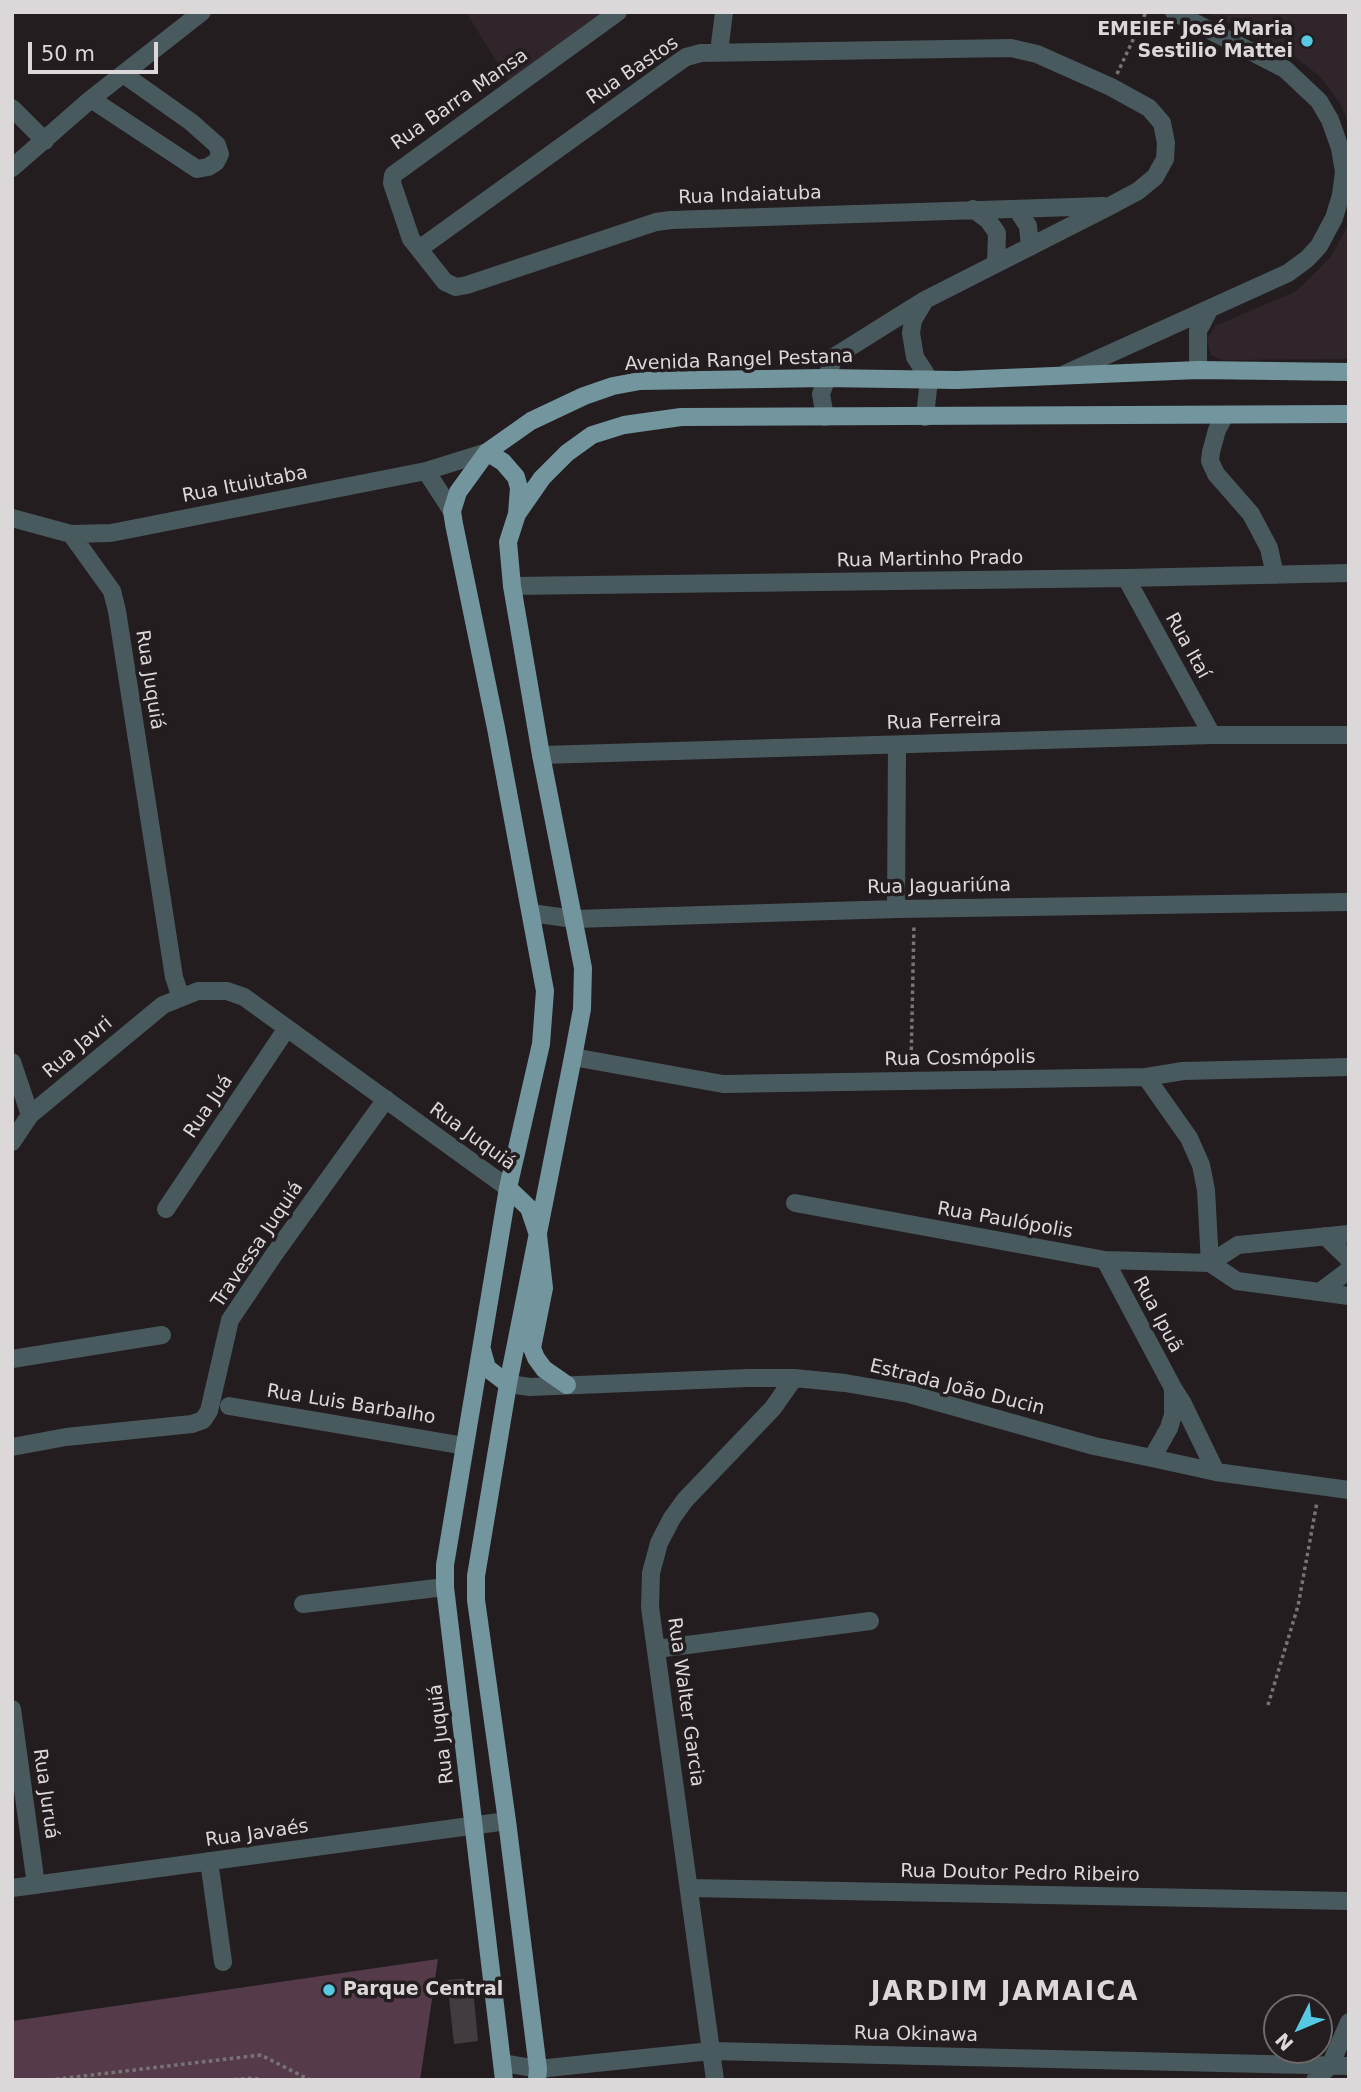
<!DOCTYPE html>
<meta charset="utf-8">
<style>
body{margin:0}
#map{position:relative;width:1361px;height:2092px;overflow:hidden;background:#231d20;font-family:"DejaVu Sans",sans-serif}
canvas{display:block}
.frame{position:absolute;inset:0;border:14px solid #dcd8da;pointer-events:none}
.north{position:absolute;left:1263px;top:1994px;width:70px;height:70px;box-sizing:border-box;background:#231d20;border:2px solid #6d686a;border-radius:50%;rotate:227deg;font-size:19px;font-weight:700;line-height:28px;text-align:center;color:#dcd8da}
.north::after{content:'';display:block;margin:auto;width:24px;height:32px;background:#57c9e2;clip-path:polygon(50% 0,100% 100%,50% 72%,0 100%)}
.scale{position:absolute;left:28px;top:42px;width:130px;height:32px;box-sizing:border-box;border:4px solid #dcd8da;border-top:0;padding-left:9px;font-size:21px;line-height:24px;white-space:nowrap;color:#dcd8da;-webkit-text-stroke:5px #231d20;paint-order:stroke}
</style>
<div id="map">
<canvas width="1361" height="2092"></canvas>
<div class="frame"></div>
<div class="north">N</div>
<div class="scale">50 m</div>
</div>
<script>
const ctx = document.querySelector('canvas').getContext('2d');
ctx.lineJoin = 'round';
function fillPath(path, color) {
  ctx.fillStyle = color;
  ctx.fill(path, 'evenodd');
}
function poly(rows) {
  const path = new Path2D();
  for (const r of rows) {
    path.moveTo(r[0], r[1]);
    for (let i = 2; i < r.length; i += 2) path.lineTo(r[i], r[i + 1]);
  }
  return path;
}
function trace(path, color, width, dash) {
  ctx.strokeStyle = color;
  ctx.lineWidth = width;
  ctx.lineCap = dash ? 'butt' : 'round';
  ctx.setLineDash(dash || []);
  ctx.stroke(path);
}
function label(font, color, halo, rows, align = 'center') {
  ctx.font = font + ' "DejaVu Sans",sans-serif';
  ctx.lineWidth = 7;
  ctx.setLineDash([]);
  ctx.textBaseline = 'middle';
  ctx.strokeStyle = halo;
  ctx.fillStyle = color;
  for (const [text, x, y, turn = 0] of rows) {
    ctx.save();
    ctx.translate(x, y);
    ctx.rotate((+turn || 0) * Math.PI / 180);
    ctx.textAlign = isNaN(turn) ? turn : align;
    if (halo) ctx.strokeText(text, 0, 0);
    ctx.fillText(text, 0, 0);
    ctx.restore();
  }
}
fillPath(poly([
 [466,12,607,12,509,82],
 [1207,12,1349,12,1349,124,1340,104,1329,88,1318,75,1293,55],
 [1349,223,1349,359,1223,360,1211,355,1207,339,1215,326,1294,292,1302,286,1331,257]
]), '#30252b');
fillPath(poly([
 [438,1959,420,2080,12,2080,12,2021]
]), '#553b4a');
fillPath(poly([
 [472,1978,478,2041,454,2044,447,1980]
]), '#423b3f');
trace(poly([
 [1117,74,1146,12],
 [911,1064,914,924],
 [1268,1705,1298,1606,1317,1502],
 [49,2080,261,2055,310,2080],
 [227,2080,254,2078,261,2080]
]), '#787376', 3.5, [3.5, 3.5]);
trace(poly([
 [618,12,393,175,392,183,411,239,445,282,456,287,467,285,656,222,671,220,1104,206],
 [719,52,724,12],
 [91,99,197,169,208,167,216,162,220,154,217,145,191,122,123,74],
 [12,108,45,141],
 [12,168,91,99,202,12],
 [973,209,988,220,997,233,996,264],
 [1017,209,1028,226,1030,247],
 [419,249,669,69,686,57,701,53,1011,48,1037,54,1111,87,1149,108,1162,123,1166,143,1165,159,1155,177,1138,191,1110,206,925,300,834,357,821,394,825,417],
 [1198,370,1198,331,1209,310],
 [1065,374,1288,273,1307,259,1319,246,1334,218,1341,195,1344,172,1340,148,1330,120,1319,101,1285,69,1174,12],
 [1225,415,1217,430,1211,452,1210,461,1216,474,1251,514,1269,548,1275,575],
 [925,417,929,379,915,357,911,333,913,320,925,300],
 [426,471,452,511],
 [12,518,71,534,111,533,426,471,487,452],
 [71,534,112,591,117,611,174,977,181,998],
 [1126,578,1212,735],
 [512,586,1126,578,1349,573],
 [541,755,1212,735,1349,735],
 [896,909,897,745],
 [531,913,574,919,896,909,1349,902],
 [573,1057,723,1084,1146,1077,1183,1071,1349,1067],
 [12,1062,30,1115],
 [1146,1077,1189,1138,1201,1165,1206,1190,1210,1263],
 [12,1142,30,1115,163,1005,198,991,227,991,244,997,508,1188],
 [795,1203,1105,1260,1210,1263],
 [166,1209,287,1028],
 [1325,1236,1349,1259],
 [1105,1260,1173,1388,1182,1402,1216,1472],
 [1210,1263,1237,1281,1349,1296],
 [1210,1263,1238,1245,1349,1234],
 [1320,1292,1349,1270],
 [12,1359,162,1335],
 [508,1384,530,1387,747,1378,794,1378,845,1383,909,1394,1094,1446,1152,1458,1216,1472,1349,1490],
 [229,1406,465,1446],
 [12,1447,66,1437,192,1424,203,1420,209,1411,230,1320,273,1256,386,1099],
 [1152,1458,1169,1428,1173,1415,1173,1388],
 [303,1604,445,1587],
 [657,1649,870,1621],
 [12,1709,36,1885],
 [209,1861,223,1962],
 [12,1888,507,1821],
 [690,1888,1349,1901],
 [503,2063,538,2069,711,2051,1349,2066],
 [715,2080,650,1607,651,1573,659,1543,672,1518,685,1500,773,1408,794,1378],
 [1315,2080,1330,2066,1349,2022]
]), '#495a5e', 18);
trace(poly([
 [487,452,503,462,516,477,519,488,517,514],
 [508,1188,529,1208,538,1235,544,1288,532,1348,536,1358,544,1369,567,1385],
 [482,1350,487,1368,508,1384],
 [504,2080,445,1587,445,1565,508,1188,541,1044,545,991,496,728,454,524,452,511,458,492,487,452,531,421,584,396,613,386,640,381,825,378,957,380,1198,370,1349,372],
 [537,2080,538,2069,507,1821,476,1600,476,1576,508,1384,573,1057,582,1009,583,968,541,755,512,586,508,542,517,514,542,478,567,453,592,435,624,425,681,417,1349,414]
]), '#72959e', 18);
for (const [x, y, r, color] of [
 [1307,41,7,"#57c9e2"],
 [329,1990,7,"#57c9e2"]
]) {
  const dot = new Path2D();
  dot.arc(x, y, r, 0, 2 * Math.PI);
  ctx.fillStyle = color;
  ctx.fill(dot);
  trace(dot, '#231d20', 2.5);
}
label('bold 19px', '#dcd8da', '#231d20', [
 ["EMEIEF José Maria",1293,30],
 ["Sestilio Mattei",1293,52],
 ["Parque Central",343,1990,"left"]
], 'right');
label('19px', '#dcd8da', '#231d20', [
 ["Rua Bastos",633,71,-34],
 ["Rua Barra Mansa",460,100,-35],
 ["Rua Indaiatuba",750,196,-2],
 ["Avenida Rangel Pestana",739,361,-2],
 ["Rua Ituiutaba",245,485,-11],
 ["Rua Martinho Prado",930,560,-1],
 ["Rua Itaí",1187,646,61],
 ["Rua Juquiá",149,680,81],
 ["Rua Ferreira",944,722,-2],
 ["Rua Jaguariúna",939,887,-1],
 ["Rua Javri",78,1048,-40],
 ["Rua Cosmópolis",960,1059,-1],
 ["Rua Juá",209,1107,-56],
 ["Rua Juquiá",472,1137,36],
 ["Rua Paulópolis",1005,1221,10],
 ["Travessa Juquiá",258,1245,-56],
 ["Rua Ipuã",1157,1315,62],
 ["Estrada João Ducin",957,1388,14],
 ["Rua Luis Barbalho",351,1405,9],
 ["Rua Walter Garcia",685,1702,82],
 ["Rua Juquiá",442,1734,-97],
 ["Rua Juruá",45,1794,82],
 ["Rua Javaés",257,1834,-8],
 ["Rua Doutor Pedro Ribeiro",1020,1874,1],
 ["Rua Okinawa",916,2035,1]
]);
ctx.letterSpacing = '2px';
label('bold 26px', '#dcd8da', '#231d20', [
 ["JARDIM JAMAICA",1005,1993]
]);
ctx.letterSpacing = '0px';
</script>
